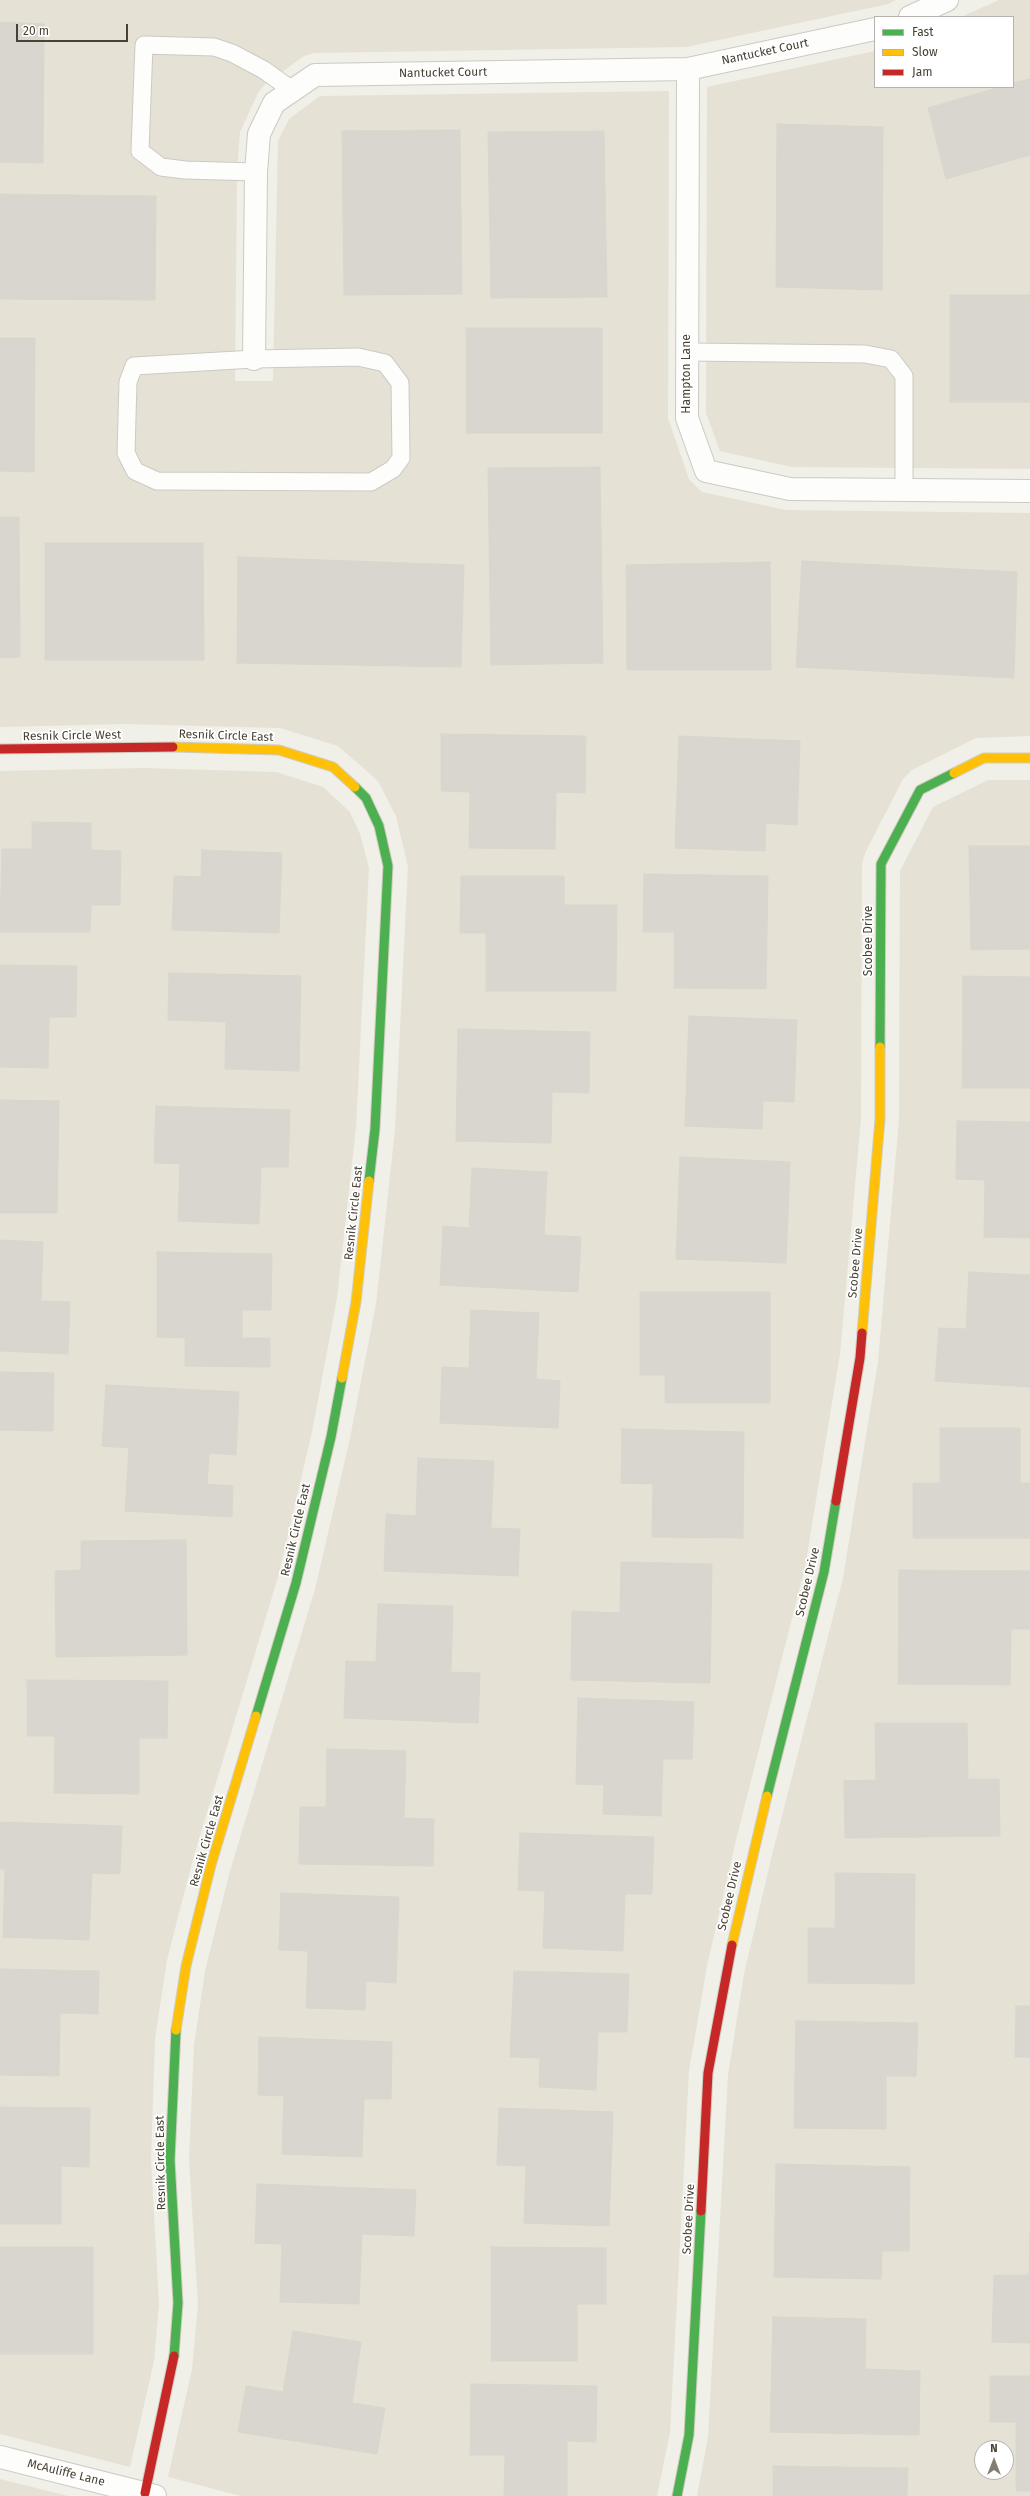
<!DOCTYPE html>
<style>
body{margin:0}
#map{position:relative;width:1030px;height:2496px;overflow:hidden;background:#f0efe8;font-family:"Fira Sans",sans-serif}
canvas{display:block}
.legend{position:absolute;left:874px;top:16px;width:140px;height:72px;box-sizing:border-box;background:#fff;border:1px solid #b6b3ae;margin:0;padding:5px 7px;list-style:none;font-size:12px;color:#484134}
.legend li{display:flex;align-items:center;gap:8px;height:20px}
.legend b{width:20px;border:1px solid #b6b3ae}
.north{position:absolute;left:974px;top:2440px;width:40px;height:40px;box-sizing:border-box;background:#fff;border:1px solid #b6b3ae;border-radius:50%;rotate:0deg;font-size:11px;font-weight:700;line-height:16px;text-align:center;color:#484134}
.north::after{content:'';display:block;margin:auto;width:14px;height:18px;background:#837e73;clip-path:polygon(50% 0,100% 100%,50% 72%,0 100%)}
.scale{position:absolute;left:16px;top:24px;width:112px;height:18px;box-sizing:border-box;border:2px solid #484134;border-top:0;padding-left:5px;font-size:12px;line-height:14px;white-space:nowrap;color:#484134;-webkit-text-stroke:3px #fff;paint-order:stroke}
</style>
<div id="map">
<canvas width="1030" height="2496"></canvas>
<ul class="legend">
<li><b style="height:5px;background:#4caf50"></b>Fast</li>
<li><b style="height:5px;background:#ffc107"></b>Slow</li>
<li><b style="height:5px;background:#c62828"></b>Jam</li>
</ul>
<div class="north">N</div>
<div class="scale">20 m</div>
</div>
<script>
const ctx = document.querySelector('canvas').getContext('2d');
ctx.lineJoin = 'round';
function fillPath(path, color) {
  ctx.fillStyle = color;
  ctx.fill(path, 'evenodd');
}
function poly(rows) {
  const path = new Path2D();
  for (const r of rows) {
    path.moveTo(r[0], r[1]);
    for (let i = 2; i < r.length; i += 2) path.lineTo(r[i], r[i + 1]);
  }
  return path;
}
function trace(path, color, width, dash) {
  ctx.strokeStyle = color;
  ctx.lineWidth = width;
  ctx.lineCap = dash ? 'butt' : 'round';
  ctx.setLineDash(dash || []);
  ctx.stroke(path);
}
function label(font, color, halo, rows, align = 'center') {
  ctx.font = font + ' "Fira Sans",sans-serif';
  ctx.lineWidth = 3.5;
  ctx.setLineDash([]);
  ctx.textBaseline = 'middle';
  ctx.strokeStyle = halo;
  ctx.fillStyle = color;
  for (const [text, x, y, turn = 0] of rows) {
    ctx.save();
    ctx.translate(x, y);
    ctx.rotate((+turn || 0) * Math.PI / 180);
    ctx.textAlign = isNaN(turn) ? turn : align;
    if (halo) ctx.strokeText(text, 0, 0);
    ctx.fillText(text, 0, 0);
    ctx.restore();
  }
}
fillPath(poly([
 [0,0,896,0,888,4,686,47,314,53,304,56,264,85,258,93,240,132,237,172,235,381,273,381,278,141,289,119,320,96,669,91,668,418,689,479,702,492,786,510,1030,513,1030,736,976,738,912,770,903,779,865,853,862,864,861,1118,840,1354,805,1567,736,1840,707,1966,689,2071,670,2432,657,2496,241,2496,168,2477,192,2369,198,2305,189,2160,194,2045,205,1971,230,1871,315,1589,349,1443,376,1304,395,1130,408,867,396,816,378,781,338,746,280,728,125,724,0,727],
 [999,0,1030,0,1030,469,792,467,720,451,706,413,707,87,875,51,875,87,1013,87,1013,17,961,17],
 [144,768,276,772,323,787,350,812,360,834,369,868,356,1127,337,1298,312,1432,278,1577,193,1859,167,1960,155,2039,151,2161,159,2303,154,2361,130,2467,0,2434,0,771],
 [988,780,1030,780,1030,2496,697,2496,708,2437,728,2075,744,1974,773,1851,843,1578,878,1362,899,1119,900,871,933,807],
 [982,2448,1006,2448,1006,2472,982,2472],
 [0,2479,68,2496,0,2496]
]), '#e5e1d5');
const building = poly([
 [0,22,44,24,43,163,0,162,0,22],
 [1030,79,1030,155,946,179,928,108,1000,87,1013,87,1013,83,1030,79],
 [777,124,883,127,882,290,776,287,777,124],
 [460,130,462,294,344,295,342,131,460,130],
 [604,131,607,297,491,298,488,132,604,131],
 [0,194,156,196,155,300,0,299,0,194],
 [950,295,1030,295,1030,402,950,402,950,295],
 [466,328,602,328,602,433,466,433,466,328],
 [0,338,35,338,34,472,0,471,0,338],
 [600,467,603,663,491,665,488,468,600,467],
 [0,517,19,517,20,657,0,658,0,517],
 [45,543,203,543,204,660,45,660,45,543],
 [238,557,464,565,461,667,237,663,238,557],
 [802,561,1017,572,1014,678,796,667,802,561],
 [770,562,771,670,627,670,626,565,770,562],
 [441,734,586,736,585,793,556,792,555,849,469,848,470,792,441,791,441,734],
 [679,736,800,741,797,825,766,823,765,851,675,848,679,736],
 [32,822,91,823,91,850,121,851,120,905,91,905,90,932,0,932,2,849,32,849,32,822],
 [969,846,1030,846,1030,949,971,950,969,846],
 [202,850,282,853,279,933,172,930,174,876,201,877,202,850],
 [644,874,768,876,766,989,674,988,674,932,643,932,644,874],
 [461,876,564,876,564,905,617,905,616,991,486,991,486,933,460,933,461,876],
 [0,965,77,966,76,1017,49,1017,48,1068,0,1067,0,965],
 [169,973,301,976,299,1071,225,1069,226,1022,168,1020,169,973],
 [963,976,1030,977,1030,1088,962,1088,963,976],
 [689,1016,797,1020,794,1102,763,1101,762,1129,685,1126,689,1016],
 [458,1029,590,1032,589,1093,552,1092,551,1143,456,1141,458,1029],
 [0,1100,59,1101,57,1213,0,1213,0,1100],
 [156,1106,290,1110,288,1167,261,1167,259,1224,178,1221,180,1164,154,1163,156,1106],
 [957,1121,1030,1122,1030,1238,984,1237,985,1180,956,1179,957,1121],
 [680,1157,790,1162,786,1263,676,1259,680,1157],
 [472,1168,547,1172,544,1235,581,1237,578,1292,440,1285,443,1226,469,1228,472,1168],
 [0,1240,43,1242,41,1301,70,1302,68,1354,0,1351,0,1240],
 [157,1252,272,1254,271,1310,242,1310,242,1338,270,1338,270,1367,185,1366,185,1338,157,1337,157,1252],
 [969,1272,1030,1275,1030,1387,935,1381,939,1328,966,1329,969,1272],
 [640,1292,770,1292,770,1403,665,1403,665,1375,640,1375,640,1292],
 [471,1310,539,1313,536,1379,560,1381,558,1428,440,1423,442,1367,469,1368,471,1310],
 [0,1372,54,1373,53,1431,0,1430,0,1372],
 [106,1385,239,1392,236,1455,209,1453,207,1484,233,1486,232,1517,125,1511,129,1448,102,1446,106,1385],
 [940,1428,1020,1428,1020,1483,1030,1483,1030,1538,913,1538,913,1483,940,1483,940,1428],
 [622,1429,744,1432,743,1538,652,1537,653,1484,621,1483,622,1429],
 [418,1458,494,1461,491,1528,520,1529,518,1576,384,1571,386,1514,416,1516,418,1458],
 [186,1540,187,1655,56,1657,55,1571,81,1570,81,1541,186,1540],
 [621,1562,712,1564,710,1683,571,1680,572,1611,620,1613,621,1562],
 [899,1570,1030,1571,1030,1629,1011,1629,1010,1685,898,1684,899,1570],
 [378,1604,453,1606,451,1672,480,1673,478,1723,344,1718,346,1661,376,1662,378,1604],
 [27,1680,168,1681,167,1738,139,1738,139,1794,54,1793,55,1736,27,1736,27,1680],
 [578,1698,694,1702,692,1759,663,1759,661,1816,603,1814,604,1785,576,1784,578,1698],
 [875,1723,967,1723,968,1779,999,1779,1000,1836,845,1838,844,1781,876,1780,875,1723],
 [327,1749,406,1751,404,1818,434,1819,433,1866,299,1864,300,1807,326,1807,327,1749],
 [0,1822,122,1826,120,1874,92,1873,89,1940,3,1937,5,1869,0,1869,0,1822],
 [520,1833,654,1837,652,1894,625,1894,623,1951,543,1948,545,1891,518,1890,520,1833],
 [835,1873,915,1874,914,1984,808,1983,808,1928,835,1928,835,1873],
 [281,1893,399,1897,396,1983,366,1981,365,2010,306,2008,308,1951,279,1950,281,1893],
 [0,1969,99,1971,98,2014,60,2013,59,2076,0,2075,0,1969],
 [514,1971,629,1974,627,2032,598,2032,596,2090,539,2087,540,2058,510,2057,514,1971],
 [1016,2006,1030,2006,1030,2057,1015,2057,1016,2006],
 [796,2021,918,2023,916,2076,886,2076,886,2129,794,2128,796,2021],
 [259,2037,392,2042,391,2099,364,2099,362,2157,282,2154,284,2096,258,2095,259,2037],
 [0,2107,90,2108,89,2167,61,2166,61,2224,0,2224,0,2107],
 [499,2108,613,2112,609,2226,524,2223,526,2166,497,2165,499,2108],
 [776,2164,910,2167,909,2251,882,2251,881,2279,774,2277,776,2164],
 [257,2184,416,2190,414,2236,362,2234,359,2304,280,2302,282,2244,255,2243,257,2184],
 [1030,2234,1030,2343,992,2342,994,2275,1029,2275,1030,2234],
 [0,2247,93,2247,93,2354,0,2354,0,2247],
 [491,2247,606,2248,606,2304,577,2304,577,2361,491,2361,491,2247],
 [773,2317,866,2319,865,2369,920,2371,919,2435,770,2432,773,2317],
 [293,2331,361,2342,352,2403,385,2408,377,2454,238,2432,246,2386,283,2392,293,2331],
 [990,2376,1030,2376,1030,2491,1016,2491,1016,2422,990,2422,990,2376],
 [471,2384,597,2386,596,2442,567,2441,567,2496,504,2496,505,2455,470,2455,471,2384],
 [773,2466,908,2468,907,2496,773,2496,773,2466]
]);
fillPath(building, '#d9d6cf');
trace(building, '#d9d6ce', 1);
const lane = poly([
 [256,172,185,170,161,167,140,151,144,45,214,47,232,53,264,70,292,90],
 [687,352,865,354,891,359,904,376,904,490],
 [358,357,385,363,400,383,401,458,393,469,371,482,157,481,135,471,126,453,128,382,134,366,254,359,358,357]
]);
const street = poly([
 [910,17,947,0],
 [688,69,687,418,706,471,790,489,1030,491],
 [254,359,256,172,259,134,274,103,315,75,688,69,875,29],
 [0,2457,155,2496]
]);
const fast = poly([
 [355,787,366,798,379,826,388,866,375,1129,369,1181],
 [880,1047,881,864,920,790,954,773],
 [256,1716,296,1583,331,1437,342,1378],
 [767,1796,824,1572,836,1501],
 [174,2356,178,2303,170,2160,176,2030],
 [677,2496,689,2435,701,2211]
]);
const slow = poly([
 [173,747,279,750,333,767,355,787],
 [954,773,984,758,1030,758],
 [862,1333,880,1119,880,1047],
 [342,1378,356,1302,369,1181],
 [732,1945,767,1796],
 [176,2030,186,1966,211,1865,256,1716]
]);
const jam = poly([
 [0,749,173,747],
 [836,1501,860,1358,862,1333],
 [701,2211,708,2073,732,1945],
 [145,2493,174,2356]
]);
trace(lane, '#cccac3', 19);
trace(street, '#cccac3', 24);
trace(fast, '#d0ccbf', 11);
trace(slow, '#d0ccbf', 11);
trace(jam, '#d0ccbf', 11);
trace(lane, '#fdfdfc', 17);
trace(street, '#fdfdfc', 22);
trace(fast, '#4caf50', 9);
trace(slow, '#ffc107', 9);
trace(jam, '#c62828', 9);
label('12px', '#484134', '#fff', [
 ["Nantucket Court",765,52,-12],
 ["Nantucket Court",443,73,-1],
 ["Hampton Lane",687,374,-90],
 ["Resnik Circle West",72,736,-1],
 ["Resnik Circle East",226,736,2],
 ["Scobee Drive",869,941,-90],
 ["Resnik Circle East",354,1213,-84],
 ["Scobee Drive",856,1263,-85],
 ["Resnik Circle East",296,1530,-77],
 ["Scobee Drive",808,1582,-77],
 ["Resnik Circle East",207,1841,-74],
 ["Scobee Drive",730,1896,-77],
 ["Resnik Circle East",161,2163,-91],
 ["Scobee Drive",689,2219,-87],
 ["McAuliffe Lane",66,2473,14]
]);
</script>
